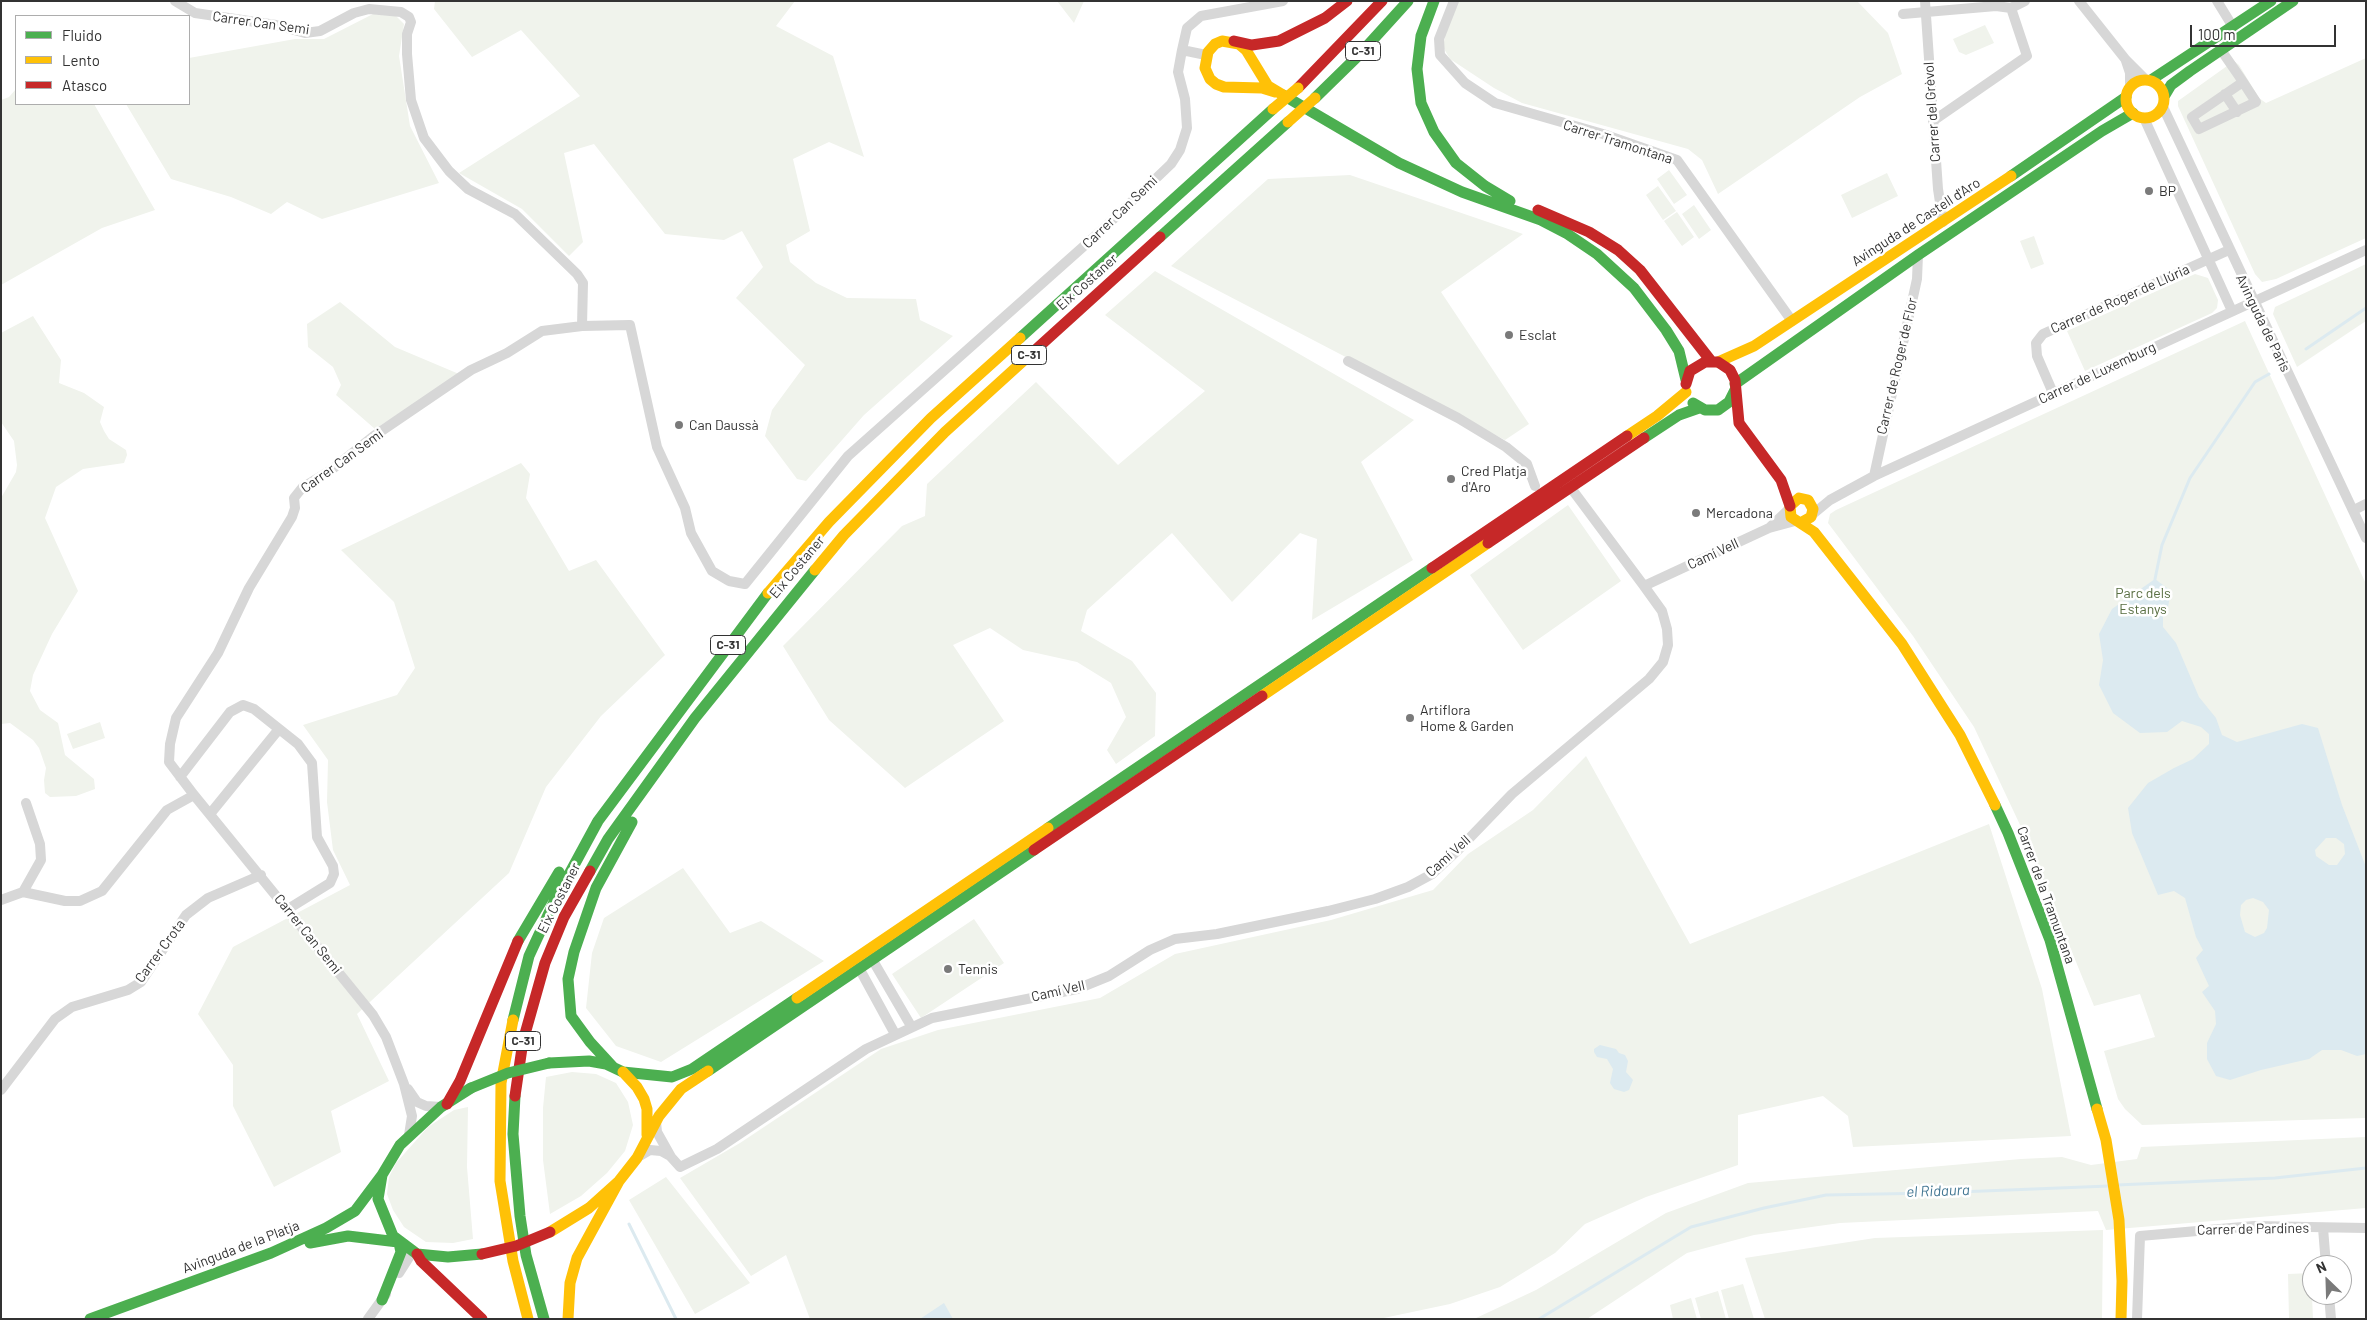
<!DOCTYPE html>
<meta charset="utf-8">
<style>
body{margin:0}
#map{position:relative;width:2367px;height:1320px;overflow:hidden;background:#fff;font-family:Barlow,sans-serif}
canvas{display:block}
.frame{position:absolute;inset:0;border:2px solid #333;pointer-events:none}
.legend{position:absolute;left:15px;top:15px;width:175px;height:90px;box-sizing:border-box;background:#fff;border:1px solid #adadad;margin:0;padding:6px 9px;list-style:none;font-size:15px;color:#333}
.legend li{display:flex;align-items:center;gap:10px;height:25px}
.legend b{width:25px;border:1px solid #adadad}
.north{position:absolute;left:2302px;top:1255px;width:50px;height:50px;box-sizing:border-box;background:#fff;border:1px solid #adadad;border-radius:50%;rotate:336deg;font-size:14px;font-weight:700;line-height:20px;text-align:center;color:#333}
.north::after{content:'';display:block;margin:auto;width:18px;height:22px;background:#7a7a7a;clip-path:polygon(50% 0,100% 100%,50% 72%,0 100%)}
.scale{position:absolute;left:2190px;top:25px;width:146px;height:22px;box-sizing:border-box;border:2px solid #333;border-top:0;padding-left:6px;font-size:15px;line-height:18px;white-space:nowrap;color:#333;-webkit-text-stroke:4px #fff;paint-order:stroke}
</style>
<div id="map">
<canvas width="2367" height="1320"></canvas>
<div class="frame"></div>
<ul class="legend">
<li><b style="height:6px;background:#4caf50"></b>Fluido</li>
<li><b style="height:6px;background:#ffc107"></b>Lento</li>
<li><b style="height:6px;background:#c62828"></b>Atasco</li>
</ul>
<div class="north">N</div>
<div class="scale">100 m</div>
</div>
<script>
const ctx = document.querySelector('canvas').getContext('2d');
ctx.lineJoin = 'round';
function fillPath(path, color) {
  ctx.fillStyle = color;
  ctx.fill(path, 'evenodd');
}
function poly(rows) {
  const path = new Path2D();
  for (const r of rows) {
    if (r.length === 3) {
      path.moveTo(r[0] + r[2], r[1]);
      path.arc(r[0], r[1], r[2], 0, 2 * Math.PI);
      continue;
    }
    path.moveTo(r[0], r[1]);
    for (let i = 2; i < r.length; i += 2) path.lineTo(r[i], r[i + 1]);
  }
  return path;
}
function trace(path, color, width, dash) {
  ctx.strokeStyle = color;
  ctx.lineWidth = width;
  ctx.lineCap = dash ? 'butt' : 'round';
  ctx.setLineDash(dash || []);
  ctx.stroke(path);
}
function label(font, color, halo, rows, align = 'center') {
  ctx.font = font + ' Barlow,sans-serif';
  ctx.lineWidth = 5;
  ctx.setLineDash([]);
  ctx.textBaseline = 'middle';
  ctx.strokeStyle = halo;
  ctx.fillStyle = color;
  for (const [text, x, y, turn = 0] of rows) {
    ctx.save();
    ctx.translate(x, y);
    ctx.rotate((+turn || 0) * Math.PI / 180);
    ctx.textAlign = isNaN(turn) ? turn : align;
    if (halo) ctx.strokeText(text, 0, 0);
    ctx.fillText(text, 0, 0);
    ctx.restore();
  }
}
fillPath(poly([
 [435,1,795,1,776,26,833,56,864,157,829,142,793,159,810,231,786,245,790,262,816,283,847,298,916,299,920,320,953,336,864,415,806,481,797,479,765,436,772,410,805,365,736,298,763,267,742,231,724,240,665,234,594,144,564,153,583,242,569,256,522,209,459,173,580,96,521,30,472,57,434,9],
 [1057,1,1084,1,1074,23],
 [1451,1,1857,1,1888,33,1902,74,1860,97,1718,194,1702,160,1688,149,1522,103,1494,88,1450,59,1443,47],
 [373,14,396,16,404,24,399,56,410,126,439,183,322,219,287,202,271,214,231,197,171,179,126,104,189,104,189,58,295,39,324,39],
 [1985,25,1994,43,1966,55,1959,52,1953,39],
 [2366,58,2366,238,2276,279,2262,282,2255,274,2178,106,2178,101,2234,61,2239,65,2259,98,2266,103],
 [16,89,16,104,94,104,155,210,102,228,1,285,1,100,9,97],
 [1669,170,1687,195,1674,204,1657,179],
 [1887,173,1898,196,1852,218,1841,195],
 [1350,175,1523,234,1441,292,1529,424,1505,440,1171,266,1268,179],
 [1658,186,1676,211,1663,220,1646,195],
 [1694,205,1711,230,1699,239,1682,214],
 [1677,212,1694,237,1682,246,1664,221],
 [2034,236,2044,264,2031,269,2020,241],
 [2366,264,2366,321,2297,367,2273,314,2275,307],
 [1155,271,1414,420,1361,462,1413,560,1312,620,1317,539,1300,533,1232,602,1172,533,1087,610,1081,631,1132,661,1156,693,1155,736,1116,764,1107,750,1126,717,1111,683,1077,662,1023,650,990,628,953,645,1004,721,905,788,829,720,783,646,902,526,925,516,927,484,1036,382,1118,465,1205,391,1105,315],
 [2195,274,2208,278,2218,300,2217,308,2212,313,2085,371,2067,331],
 [340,302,395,347,459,374,375,429,336,395,341,385,333,367,308,347,307,324],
 [33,316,61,360,59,383,84,393,104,407,100,422,104,431,109,439,126,450,127,455,124,463,83,469,56,487,45,518,78,591,52,634,33,675,30,691,40,710,58,723,65,755,94,779,95,789,76,796,50,797,45,793,44,780,46,768,39,748,33,740,10,723,1,724,1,498,16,472,17,465,14,441,1,422,1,333],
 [2245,321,2366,584,2366,1118,2142,1125,2125,1109,2118,1099,2104,1051,2155,1037,2140,994,2094,1006,2021,827,1974,727,1913,636,1828,523,1830,514,1836,510],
 [521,463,530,474,526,498,569,571,596,560,665,655,601,716,546,787,509,873,357,1014,389,1081,331,1111,341,1152,274,1187,233,1106,233,1065,198,1014,233,947,350,885,333,850,327,802,328,760,303,725,397,695,415,668,394,602,341,550],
 [1568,505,1621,581,1523,650,1470,575],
 [100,722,105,738,73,749,67,734],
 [1586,756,1690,944,1989,824,2042,989,2071,1136,1853,1147,1848,1116,1823,1096,1738,1115,1738,1165,1646,1197,1585,1224,1555,1253,1500,1287,1450,1304,1379,1319,810,1319,786,1255,751,1276,680,1178,740,1143,881,1049,938,1030,1100,998,1175,954,1331,920,1433,890,1468,854,1533,810],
 [683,868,730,933,761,921,824,961,661,1062,616,1046,586,1008,592,953,604,918],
 [974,919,1004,963,921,1018,892,974],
 [572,1072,596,1074,616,1083,628,1102,633,1125,625,1151,607,1173,581,1196,550,1214,543,1160,543,1108,546,1077],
 [468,1107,467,1167,473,1239,453,1243,426,1242,404,1227,393,1210,387,1194,389,1177,396,1163,428,1127,454,1110],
 [2366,1137,2366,1208,2106,1230,2098,1211,1840,1223,1754,1235,1687,1253,1587,1319,1474,1319,1536,1290,1666,1213,1748,1183,2021,1159,2062,1157,2091,1165,2137,1159,2141,1147],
 [666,1177,750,1283,695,1314,629,1200],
 [2103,1230,2102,1319,1765,1319,1745,1258,1875,1238],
 [2311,1273,2313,1319,2289,1319,2288,1274],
 [1743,1284,1754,1319,1729,1319,1721,1290],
 [1718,1291,1726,1319,1701,1319,1695,1298],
 [1691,1298,1697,1319,1673,1319,1670,1305]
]), '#f0f3ec');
fillPath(poly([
 [2155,579,2171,591,2168,607,2163,615,2163,627,2176,643,2199,697,2216,718,2222,735,2237,742,2302,724,2318,728,2342,805,2366,867,2366,1054,2357,1056,2341,1050,2322,1050,2309,1059,2261,1070,2230,1080,2216,1076,2207,1059,2207,1043,2216,1024,2215,1011,2202,992,2209,986,2196,958,2203,950,2196,937,2185,898,2174,891,2158,895,2132,833,2128,808,2148,783,2174,768,2193,759,2209,744,2209,734,2201,727,2182,721,2167,732,2140,733,2113,713,2099,685,2103,660,2099,634,2112,609],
 [2326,838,2336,838,2344,844,2345,854,2337,865,2329,865,2316,856,2315,850],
 [2253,898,2263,902,2269,910,2267,928,2264,933,2255,937,2245,932,2240,915,2241,905,2246,900],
 [1600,1045,1616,1049,1619,1053,1625,1055,1628,1061,1626,1072,1633,1080,1629,1090,1624,1092,1614,1089,1610,1083,1613,1069,1607,1059,1597,1057,1594,1052,1594,1049],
 [944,1303,953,1319,920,1319]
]), '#dceaf0');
trace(poly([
 [2306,349,2366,308],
 [2155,579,2162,545,2190,478,2255,382,2269,374],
 [2117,1185,2275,1178,2366,1168],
 [629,1224,676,1319],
 [1539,1319,1691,1227,1764,1208,1826,1195,1933,1193,2109,1186]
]), '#dceaf0', 3);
trace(poly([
 [175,1,195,13,276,25,305,33,320,31,354,13,369,9,401,12,409,17,411,22,407,34,407,54,411,100,424,138,449,171,468,189,515,214,577,274,583,283,582,326],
 [1454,1,1439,39,1440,55,1465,83,1495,103,1603,134,1677,160,1792,321],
 [1925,1,1938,189,1943,222],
 [2079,1,2126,60,2145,79],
 [2217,1,2233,27],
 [1903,14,1996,6,2011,8,2025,1],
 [2221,50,2239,76,2243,82,2256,102,2199,129,2192,117,2243,82],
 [1206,55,1182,50,1187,28,1201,16,1283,1],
 [2126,61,2130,73,2130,87],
 [2225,94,2237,112],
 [2163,107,2366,538],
 [2144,118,2232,311],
 [1933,121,2027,56,2011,8],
 [1348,361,1458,418,1506,447,1527,464,1535,486],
 [2053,393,2037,356,2036,343,2043,334,2229,250],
 [1874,476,1917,279,1918,255],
 [1571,488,1644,586],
 [2354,510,2366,504],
 [1813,514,1830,500,1874,476,2366,250],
 [1769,528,1789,509],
 [180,777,230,712,243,705,254,709,298,744,312,763,317,837,333,866,334,874,330,883,288,909],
 [210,814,279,729],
 [23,892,41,860,40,844,26,803],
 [1,900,23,892,65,901,80,901,102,891,167,810,194,795],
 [872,959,911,1026],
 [859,968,895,1034],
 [408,1089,417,1102,426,1106,441,1107],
 [1,1090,55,1019,72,1007,128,990,141,982,186,915,208,898,261,875],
 [656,1122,657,1132,671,1157,680,1167,717,1149,866,1049,932,1018,1077,989,1109,976,1150,950,1175,939,1217,934,1328,911,1375,899,1408,887,1432,874,1458,850,1512,794,1649,679,1663,662,1668,645,1667,629,1662,611,1644,586,1769,528,1795,521],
 [409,1135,412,1116,404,1084,386,1037,373,1015,194,795,169,762,170,744,176,718,218,653,249,588,292,517,295,508,294,498,302,488,331,470,374,436,471,370,507,353,542,331,582,326,630,325,657,447,685,508,691,533,712,571,729,581,745,584,848,456,1102,230,1171,164,1180,150,1187,128,1185,99,1178,72,1182,50],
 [638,1157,650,1150,661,1151,670,1156],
 [2323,1228,2326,1265],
 [399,1273,413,1251],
 [2329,1295,2331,1319],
 [368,1319,386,1294],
 [2137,1319,2140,1236,2254,1226,2366,1228]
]), '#d7d7d7', 10);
trace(poly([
 [1434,1,1421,36,1417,69,1421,103,1434,132,1456,163,1485,186,1510,201],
 [2151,80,2271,1],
 [1283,95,1399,163,1462,192,1541,220,1566,233,1597,254,1634,288,1666,330,1679,351,1686,380],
 [2165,95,2171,85,2190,71,2293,1],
 [1315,98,1359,55,1408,1],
 [2011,176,2126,97],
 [1160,237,1288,122],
 [1020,338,1273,109],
 [1735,384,1918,255,2102,131,2133,113],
 [1693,403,1705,410,1718,410,1729,402,1735,390],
 [1644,438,1679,415,1699,408],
 [1995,805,2008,833,2050,940,2097,1109],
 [1048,828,1432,568],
 [590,871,608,839,695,718,815,570],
 [518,941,559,872],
 [513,1020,529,956,554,902,598,821,768,593],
 [549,1063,589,1061,606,1064,623,1072,672,1077,692,1069,797,998],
 [613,1067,590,1042,571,1016,568,979,574,952,596,888,632,822],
 [708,1071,1034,850],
 [471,1088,441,1107,400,1145,382,1175,378,1199,393,1236,417,1254,448,1257,482,1254],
 [515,1096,513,1134,520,1216,526,1255,544,1319],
 [310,1243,348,1236,398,1242],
 [382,1300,401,1252,399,1243],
 [90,1319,271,1253,326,1228,355,1211,382,1175]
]), '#4caf50', 11);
trace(poly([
 [2145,99,19],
 [1275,92,1262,88,1224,87,1216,84,1210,79,1205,68,1208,52,1215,44,1222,41,1239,44,1246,50,1268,86,1283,95],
 [1718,362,1754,346,2011,176],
 [1627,436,1657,416,1686,392],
 [1802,522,1811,517,1813,509,1808,500,1799,498,1790,506,1791,517,1814,532,1902,644,1960,735,1995,805],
 [815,570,844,535,945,432,1032,353],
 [768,593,829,522,931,418,1020,338],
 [1262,696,1488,543],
 [797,998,1048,828],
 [513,1020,501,1083,500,1181,513,1261,528,1319],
 [623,1072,637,1087,644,1099,647,1109,647,1135],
 [2097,1109,2106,1140,2119,1220,2122,1281,2121,1319],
 [550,1232,589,1208,619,1181,637,1158,659,1116,681,1089,708,1071],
 [568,1319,570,1283,577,1258,619,1181]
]), '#ffc107', 11);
trace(poly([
 [1234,41,1252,45,1279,41,1325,18,1347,1],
 [1298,88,1382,1],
 [1538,210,1589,232,1618,250,1640,270,1711,361],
 [1032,353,1160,237],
 [1686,384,1690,371,1705,362,1718,362,1730,370,1735,380,1739,423,1781,480,1790,506],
 [1488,543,1644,438],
 [1432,568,1627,436],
 [1034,850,1262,696],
 [515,1096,523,1041,545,963,564,917,590,871],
 [447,1104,460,1081,518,941],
 [417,1254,421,1261,482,1319]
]), '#c62828', 11);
trace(poly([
 [471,1088,508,1073,549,1063]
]), '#4caf50', 11);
trace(poly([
 [1273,109,1298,88],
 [1288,122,1315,98]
]), '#ffc107', 11);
trace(poly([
 [482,1254,516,1246,550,1232]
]), '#c62828', 11);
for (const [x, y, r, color] of [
 [2149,191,5,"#7a7a7a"],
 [1509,335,5,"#7a7a7a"],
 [679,425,5,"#7a7a7a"],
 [1451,479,5,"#7a7a7a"],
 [1696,513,5,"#7a7a7a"],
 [1410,718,5,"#7a7a7a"],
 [948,969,5,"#7a7a7a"]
]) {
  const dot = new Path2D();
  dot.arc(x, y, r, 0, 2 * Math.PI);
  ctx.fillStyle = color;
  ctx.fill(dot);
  trace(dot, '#fff', 2);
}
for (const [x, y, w] of [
 [1363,51,35],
 [1029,355,35],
 [728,645,35],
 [523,1041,35]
]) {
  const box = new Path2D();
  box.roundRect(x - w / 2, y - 9.5, w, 19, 4);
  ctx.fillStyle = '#fff';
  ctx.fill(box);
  trace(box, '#333', 1);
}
label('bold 12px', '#333', null, [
 ["C-31",1363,51],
 ["C-31",1029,355],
 ["C-31",728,645],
 ["C-31",523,1041]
]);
label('14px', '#333', '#fff', [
 ["Carrer Can Semi",261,23,8],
 ["Carrer del Grèvol",1932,112,-94],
 ["Carrer Tramontana",1618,142,18],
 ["Carrer Can Semi",1120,212,-44],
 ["Avinguda de Castell d'Aro",1916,222,-33],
 ["Eix Costaner",1087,282,-42],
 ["Carrer de Roger de Llúria",2120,299,-24],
 ["Avinguda de París",2263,323,64],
 ["Carrer de Roger de Flor",1897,366,-77],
 ["Carrer de Luxemburg",2097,373,-25],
 ["Carrer Can Semi",342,461,-36],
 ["Camí Vell",1713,554,-25],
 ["Eix Costaner",797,567,-50],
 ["Camí Vell",1448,856,-42],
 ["Carrer de la Tramuntana",2046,895,70],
 ["Eix Costaner",559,898,-63],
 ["Carrer Can Semi",308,934,51],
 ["Carrer Crota",160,951,-54],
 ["Camí Vell",1058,991,-13],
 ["Carrer de Pardines",2253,1229,-1],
 ["Avinguda de la Platja",241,1247,-21]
]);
label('14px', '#333', '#fff', [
 ["BP",2159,191],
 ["Esclat",1519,335],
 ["Can Daussà",689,425],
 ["Cred Platja",1461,471],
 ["d'Aro",1461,487],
 ["Mercadona",1706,513],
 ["Artiflora",1420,710],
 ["Home & Garden",1420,726],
 ["Tennis",958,969]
], 'left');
label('14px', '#586e41', '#fff', [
 ["Parc dels",2143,593],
 ["Estanys",2143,609]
]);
label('italic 15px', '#437793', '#fff', [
 ["el Ridaura",1938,1191,-2]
]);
</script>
